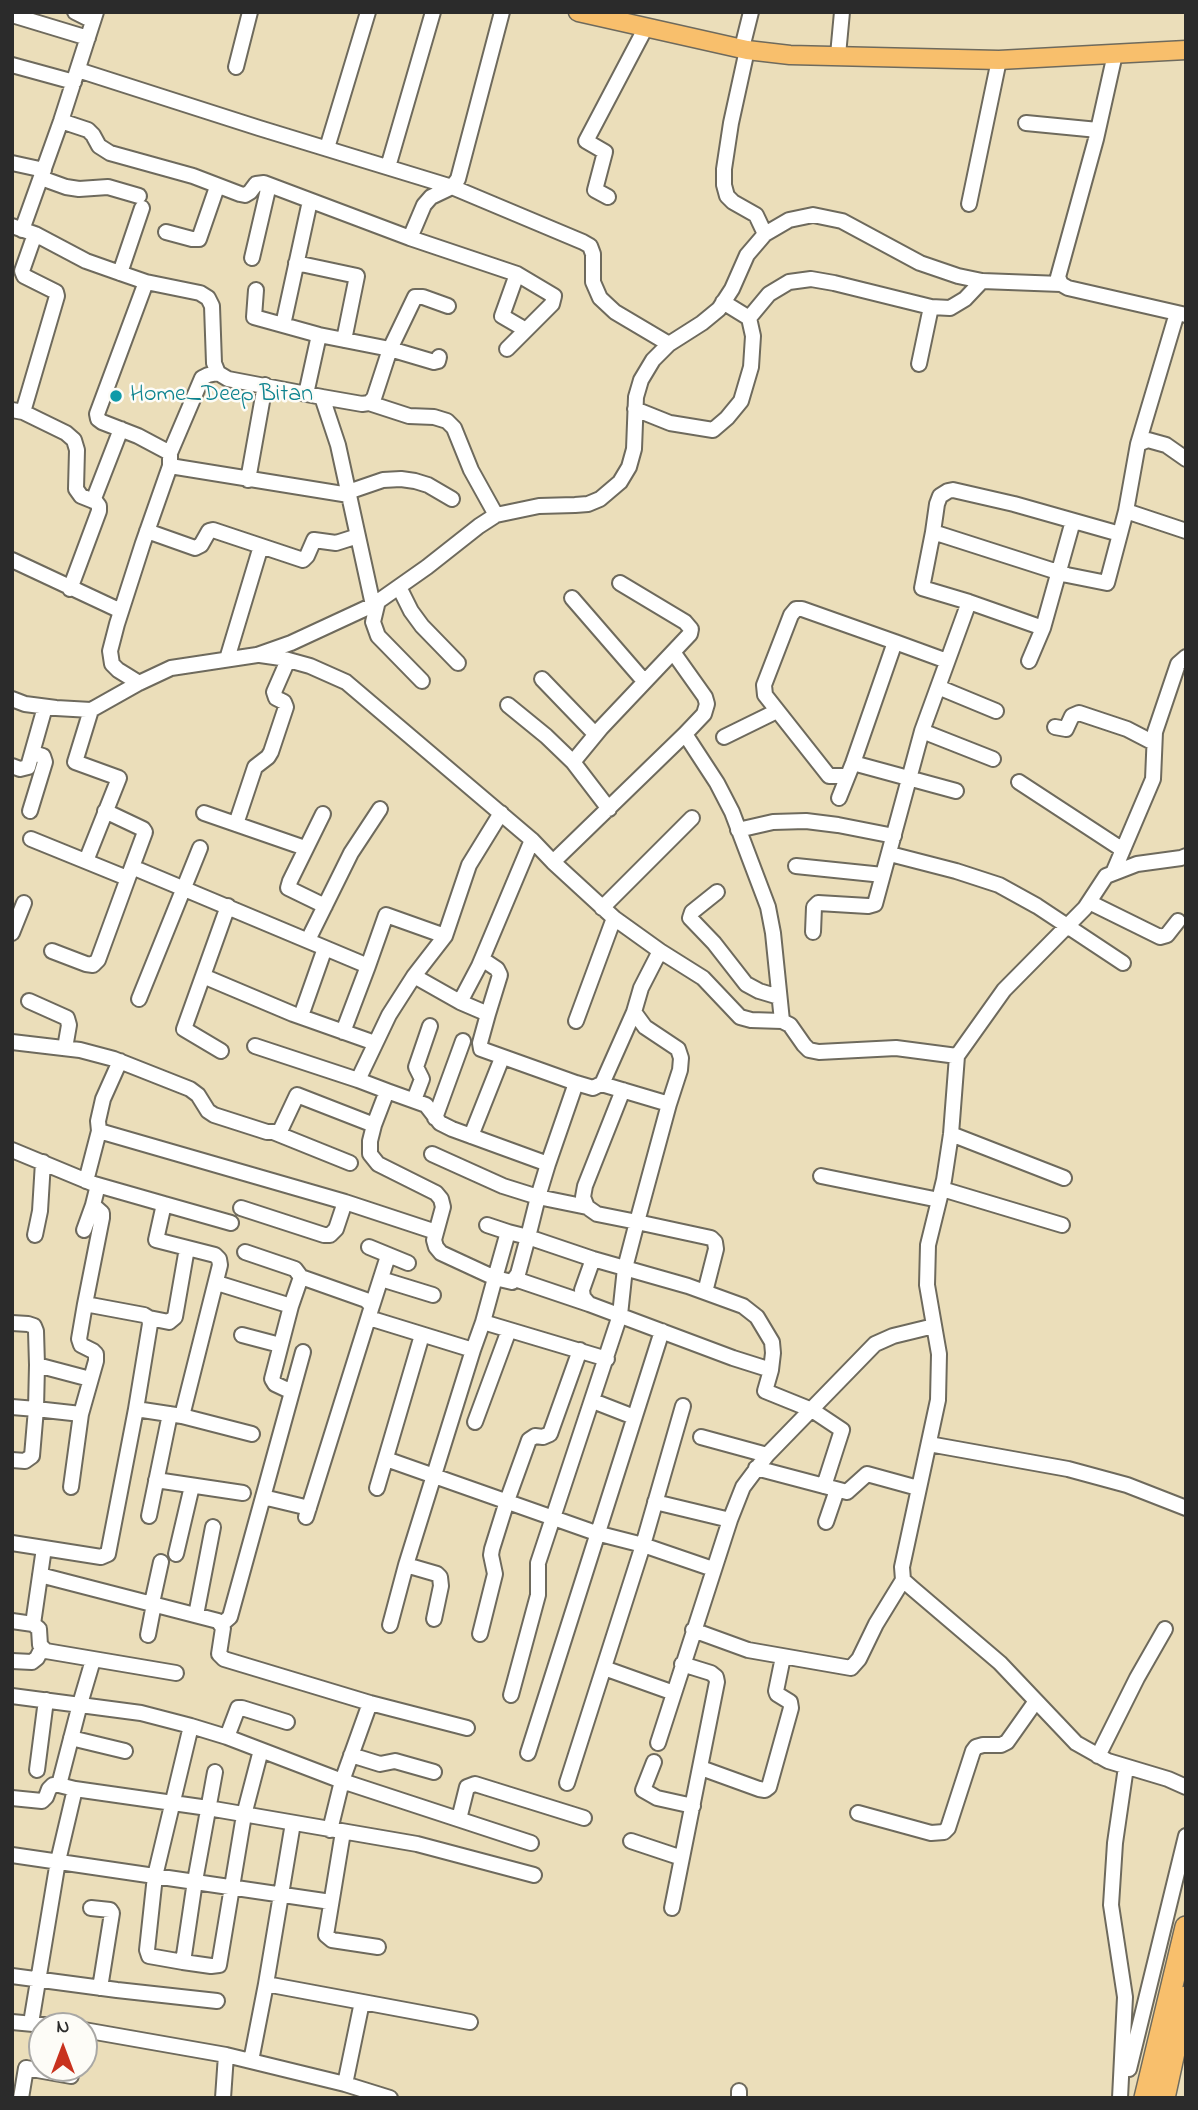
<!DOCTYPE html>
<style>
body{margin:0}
#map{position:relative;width:1198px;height:2110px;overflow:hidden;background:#ebdeba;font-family:"Indie Flower",sans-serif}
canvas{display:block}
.frame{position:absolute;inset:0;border:14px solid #2b2b2b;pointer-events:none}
.north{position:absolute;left:28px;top:2012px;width:70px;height:70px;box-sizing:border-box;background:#fdfcf7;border:2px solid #a9a8a5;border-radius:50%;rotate:0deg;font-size:19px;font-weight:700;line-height:28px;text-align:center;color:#2b2b2b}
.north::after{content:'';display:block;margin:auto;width:24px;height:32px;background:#c8321e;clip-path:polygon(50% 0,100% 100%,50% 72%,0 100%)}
</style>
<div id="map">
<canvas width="1198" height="2110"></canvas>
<div class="frame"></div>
<div class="north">N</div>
</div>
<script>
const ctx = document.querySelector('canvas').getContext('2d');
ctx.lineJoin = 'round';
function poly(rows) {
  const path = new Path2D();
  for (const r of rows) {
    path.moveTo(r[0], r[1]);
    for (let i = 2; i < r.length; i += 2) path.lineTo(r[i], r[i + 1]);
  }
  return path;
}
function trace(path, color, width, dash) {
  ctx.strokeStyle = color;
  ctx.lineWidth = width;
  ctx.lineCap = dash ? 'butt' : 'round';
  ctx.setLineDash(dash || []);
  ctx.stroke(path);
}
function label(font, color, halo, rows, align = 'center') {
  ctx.font = font + ' "Indie Flower",sans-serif';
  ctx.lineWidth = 5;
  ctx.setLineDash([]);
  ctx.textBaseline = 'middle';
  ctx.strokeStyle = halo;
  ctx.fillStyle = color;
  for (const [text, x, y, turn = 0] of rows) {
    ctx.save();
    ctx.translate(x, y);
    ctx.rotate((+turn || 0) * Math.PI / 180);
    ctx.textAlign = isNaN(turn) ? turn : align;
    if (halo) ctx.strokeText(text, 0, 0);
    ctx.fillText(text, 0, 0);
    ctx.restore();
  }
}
const minor = poly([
 [75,12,93,21],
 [502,12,458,179,452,187,431,197,424,205,410,238,517,274,554,296,552,304,507,349],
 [12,15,88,38],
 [742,48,751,12],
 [747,50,731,123,724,169,724,185,727,196,733,202,756,215,765,234],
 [1115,54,1096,139,1058,277,1061,284,1068,288,1186,315],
 [838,55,842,12],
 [12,65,74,82],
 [236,67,250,12],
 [78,70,259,128,452,187,583,242,590,246,593,254,593,282,600,298,615,312,669,344],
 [61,121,88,130,93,135,99,146,110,153,193,176,240,194,245,195,250,192,256,184,264,183,410,238],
 [1026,123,1098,130],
 [327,148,368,12],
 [12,163,44,170],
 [388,167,433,12],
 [41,178,66,187,79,189,108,187,139,196],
 [608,197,595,190,605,152,586,141,646,27],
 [969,204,999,60],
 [12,226,35,234,86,261,120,273,146,282,200,293,208,298,212,306,214,363,218,373,228,379,322,397,338,445,373,605],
 [22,230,61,121,96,12],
 [166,232,192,239,199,239,217,187],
 [252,258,269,185],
 [296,263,357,276,344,340],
 [120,273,142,208],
 [517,274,502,316,526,330],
 [256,290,254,317,319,335,390,349,374,398,369,403,362,404,322,397],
 [723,302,749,318],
 [931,307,950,308,965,299,982,281],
 [283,325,310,201],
 [439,357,438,361,434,362,390,349,415,297,423,297,448,306],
 [306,394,319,335],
 [369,403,409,416,434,417,447,421,454,428,471,470,496,515],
 [635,409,670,423,713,430,727,418,741,401,751,367,753,336,749,318,769,294,789,282,811,279,834,283,931,307,919,364],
 [12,410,23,412,57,296,56,292,24,276,22,271,35,234],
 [23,412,66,433,74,440,77,450,76,489,81,496,96,502,99,506,99,511,70,589],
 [1138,444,1177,313],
 [170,453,202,378,208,375,218,373],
 [170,466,349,495],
 [248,480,265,385],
 [348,492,383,480,401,479,415,481,428,485,452,499],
 [93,501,121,429],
 [1126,511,1186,531],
 [147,531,195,548,201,545,209,531,213,530,303,560,307,556,314,540,336,543,358,536],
 [1120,534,1014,504,953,490,948,491,940,496,937,504,933,532,1067,575,1107,583,1120,534,1126,511,1138,444,1148,440,1166,445,1186,459],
 [12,560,121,611],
 [399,587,411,611,422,626,458,663],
 [572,598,644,681],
 [378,601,373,622,378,636,422,681],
 [969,602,1043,628],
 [673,652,705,697,707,704,704,714,685,734],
 [260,655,281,658,310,666,346,682,532,840,553,862,614,918,660,951,703,978,740,1017,751,1020,782,1021,790,1025,804,1045,809,1050,819,1052,896,1048,957,1056],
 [227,659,261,546],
 [1029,661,1043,628,1073,521],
 [542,679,595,734],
 [139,683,118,670,112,664,110,651,117,624,143,543,170,466,170,453,138,436,102,422,98,419,97,414,146,282],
 [938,687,996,711],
 [12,699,25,704,56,708,91,710,139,683,171,668,257,655,291,643,373,605,427,567,479,526,496,515,539,506,575,505,588,504,600,499,620,482,629,467,634,449,636,397,641,380,653,360,669,344,702,323,719,309,732,289,747,255,765,234,789,220,813,215,842,221,920,263,958,276,982,281,1061,284],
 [508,705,546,736,573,762],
 [1055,727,1066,729,1072,716,1079,713,1127,729,1154,743],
 [922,731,993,759],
 [724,737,777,711],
 [853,763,956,791],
 [12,766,20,769,28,767,45,707],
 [847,776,829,776,765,695,764,685,791,615,796,609,802,609,895,642],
 [1019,782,1123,850],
 [839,798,853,763,895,642,947,661],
 [609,809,573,762,601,728,673,652,690,634,691,629,685,622,620,583],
 [30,811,45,762,43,756,33,753],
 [105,811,143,829,145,832,132,867,368,966,386,915,445,936],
 [204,813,305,848],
 [323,814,290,881,288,888,325,906],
 [236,824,255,767,268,757,271,752,286,707,284,702,276,698,274,692,288,660],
 [738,830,773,822,806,821,838,825,894,836],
 [31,839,127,878],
 [890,854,956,871,999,885,1037,906,1123,963],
 [1186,856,1181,858,1137,864,1106,876,1085,908,1004,990,957,1056,951,1134,944,1180,928,1245,927,1285,939,1354,938,1400,902,1567,903,1580,912,1588,1000,1663,1076,1743,1108,1761,1168,1779,1186,1787],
 [86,861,119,778,75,762,91,710],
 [553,862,685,734,717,783,732,812,768,907,773,933,782,1021],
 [796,866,883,875],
 [1113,873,1153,779,1155,732,1178,664,1186,657],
 [717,892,692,912,690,918,714,943,746,984,759,991,779,997],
 [1089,902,1160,937,1167,935,1178,921],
 [602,908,692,818],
 [813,932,814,907,818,903,868,906,875,904,922,731,969,602,922,588,933,532],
 [12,933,24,903],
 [308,940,351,853,380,809],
 [52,951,86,964,93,965,98,960,132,867],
 [660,951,641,988,634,1012,645,1027,678,1049,681,1058,680,1070,669,1104,605,1085,599,1085,593,1088,576,1083,548,1164,538,1197,528,1237,518,1274,512,1282,495,1278,508,1232,528,1237,593,1259,688,1286,743,1306,757,1317,772,1342,773,1353,771,1370,765,1391,812,1410,842,1430,824,1486],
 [482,959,497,969,500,975,488,1014],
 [203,976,293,1014,375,1043],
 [414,976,460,1002,479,966,532,840],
 [139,999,200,848],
 [29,1001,67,1018,69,1025,65,1048],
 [460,1002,488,1014,480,1043,481,1049,576,1083],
 [301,1016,325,948],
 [576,1021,614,918],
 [343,1032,368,966],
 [12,1042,80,1050,114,1059,190,1089,198,1095,208,1111,214,1115,267,1132,277,1132,281,1129,297,1095,374,1125],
 [255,1046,358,1080],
 [221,1051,184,1029,228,906],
 [602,1084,634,1012],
 [623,1090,585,1186,583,1197,587,1207,597,1214,637,1222,669,1104],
 [387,1091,426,1105,440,1123,452,1129,548,1164],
 [414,1100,422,1079,416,1067,430,1026],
 [435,1118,463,1041],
 [99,1131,345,1202,436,1232],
 [273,1132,350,1163],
 [951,1134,1064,1178],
 [471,1136,502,1058],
 [12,1150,94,1184,164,1204,156,1240,215,1255,219,1259,220,1265,182,1416,136,1409,150,1324,149,1318,144,1315,85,1304,79,1339,81,1345,93,1351,96,1354,96,1361,81,1414,71,1487],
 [432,1154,503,1186,538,1197,587,1207],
 [821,1176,939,1200],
 [86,1181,99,1131,98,1121,103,1099,120,1061],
 [942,1189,1062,1225],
 [164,1204,231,1223],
 [241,1208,324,1235,330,1235,336,1229,345,1202],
 [487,1225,508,1232],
 [84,1230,93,1205],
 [35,1235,40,1211,43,1162],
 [369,1247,408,1263],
 [245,1252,295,1269,301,1277,366,1300,372,1306,306,1517],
 [593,1259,582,1290,583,1297,589,1304,733,1358,771,1370],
 [381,1279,433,1295],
 [515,1279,589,1304],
 [217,1283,291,1306,301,1277],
 [85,1304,102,1218,102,1213,93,1205,98,1185],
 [291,1306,272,1379,275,1384,292,1392],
 [372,1306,388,1256],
 [149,1318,169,1322,175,1317,187,1248],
 [369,1318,473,1350],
 [483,1322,607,1359],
 [12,1323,28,1324,34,1326,36,1331,37,1365,36,1409,12,1407],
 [242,1335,280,1345],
 [37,1365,90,1379],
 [593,1401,634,1417],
 [182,1416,252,1434],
 [475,1422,509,1330],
 [701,1437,767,1455],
 [929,1444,1068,1469,1127,1485,1186,1508],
 [386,1459,596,1533,643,1545,713,1569],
 [12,1460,25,1461,32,1456,36,1409,81,1414],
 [756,1468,847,1492,867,1474,918,1488],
 [156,1480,243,1493],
 [377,1488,422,1335],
 [263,1497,309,1508],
 [655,1502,730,1520],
 [149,1516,170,1414],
 [826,1522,837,1490],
 [12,1543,44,1548,33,1624,12,1621],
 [44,1548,101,1557,108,1554,136,1409],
 [176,1554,192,1486],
 [406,1565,437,1574,440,1577,441,1586,434,1619],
 [40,1575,218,1621,223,1628,219,1654,224,1659,370,1703,467,1728],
 [152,1603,161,1562],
 [196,1615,213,1527],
 [33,1624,39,1629,40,1645,46,1651,176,1673],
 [222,1624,230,1617,303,1352],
 [390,1625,406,1565,473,1350,483,1322,495,1278,441,1253,436,1247,434,1240,443,1207,441,1199,436,1193,378,1164,370,1154,370,1141,374,1125,387,1091,358,1080,389,1015,414,976,445,936,469,865,501,813],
 [693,1630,748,1650,851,1668,859,1659,876,1624,903,1580],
 [480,1634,495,1574,491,1555,492,1549,507,1501,529,1440,535,1436,543,1437,550,1434,580,1350],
 [148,1635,154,1604],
 [12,1661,32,1662,37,1658,42,1648],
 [604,1668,674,1693],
 [511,1695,538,1595,538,1563,620,1315,625,1268,637,1222,711,1238,715,1242,716,1249,705,1292],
 [12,1696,141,1713,191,1726,227,1737,342,1781,531,1843],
 [191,1726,155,1876,147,1950,149,1956,183,1962,195,1881,215,1772],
 [227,1737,238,1708,242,1708,287,1722],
 [71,1738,125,1751],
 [658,1743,730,1520,743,1487,767,1455,875,1344,893,1336,934,1326],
 [528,1753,662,1331],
 [351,1755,380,1764,395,1761,434,1772],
 [1098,1756,1137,1678,1165,1629],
 [654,1762,643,1790,657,1798,693,1806],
 [701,1768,759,1789,765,1790,769,1787,791,1708,790,1702,777,1694,776,1691,783,1657],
 [37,1770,46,1700],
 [567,1783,643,1545,683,1406],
 [75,1789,59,1785,80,1704,93,1660],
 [12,1798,42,1801,46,1797,49,1789,53,1785,59,1785],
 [858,1813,931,1833,944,1832,948,1828,973,1751,976,1747,983,1745,1001,1745,1007,1742,1036,1701],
 [459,1819,467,1787,475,1784,584,1818],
 [293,1823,266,1984,470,2022],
 [330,1830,342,1781,370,1703],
 [343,1832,326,1935,332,1940,378,1947],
 [631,1841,682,1858],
 [12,1855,331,1902],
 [91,1908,110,1910,112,1913,100,1988],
 [672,1908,717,1682,716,1677,711,1673,682,1664],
 [183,1962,211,1966,219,1965,244,1815,261,1750],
 [12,1976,117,1990,217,2001],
 [12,2022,55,2026],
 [31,2023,58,1861,75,1789,208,1808,417,1844,534,1875],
 [84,2030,226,2055],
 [251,2061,266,1984],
 [1129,2069,1186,1836],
 [345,2084,390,2098],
 [21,2098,26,2068,71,2076],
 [223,2098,226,2055,345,2084,362,2002],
 [739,2098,739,2091],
 [1120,2098,1125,1997,1111,1905,1115,1843,1126,1767]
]);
const major = poly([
 [578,12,747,50,790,55,999,60,1186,50]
]);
const highway = poly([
 [1145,2098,1186,1927],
 [1164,2098,1186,1997]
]);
trace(minor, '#6e6a5d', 18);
trace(major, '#6e6a5d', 21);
trace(highway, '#6e6a5d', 24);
trace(minor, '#fff', 14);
trace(major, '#f8bf6c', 18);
trace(highway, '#f8bf6c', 21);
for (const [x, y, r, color] of [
 [116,396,7,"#0f9aa8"]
]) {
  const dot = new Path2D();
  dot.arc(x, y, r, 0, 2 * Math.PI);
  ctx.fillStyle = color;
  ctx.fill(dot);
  trace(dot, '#fdfcf7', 2.5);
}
label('24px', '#0d838f', '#fdfcf7', [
 ["Home_Deep Bitan",130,396]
], 'left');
</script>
